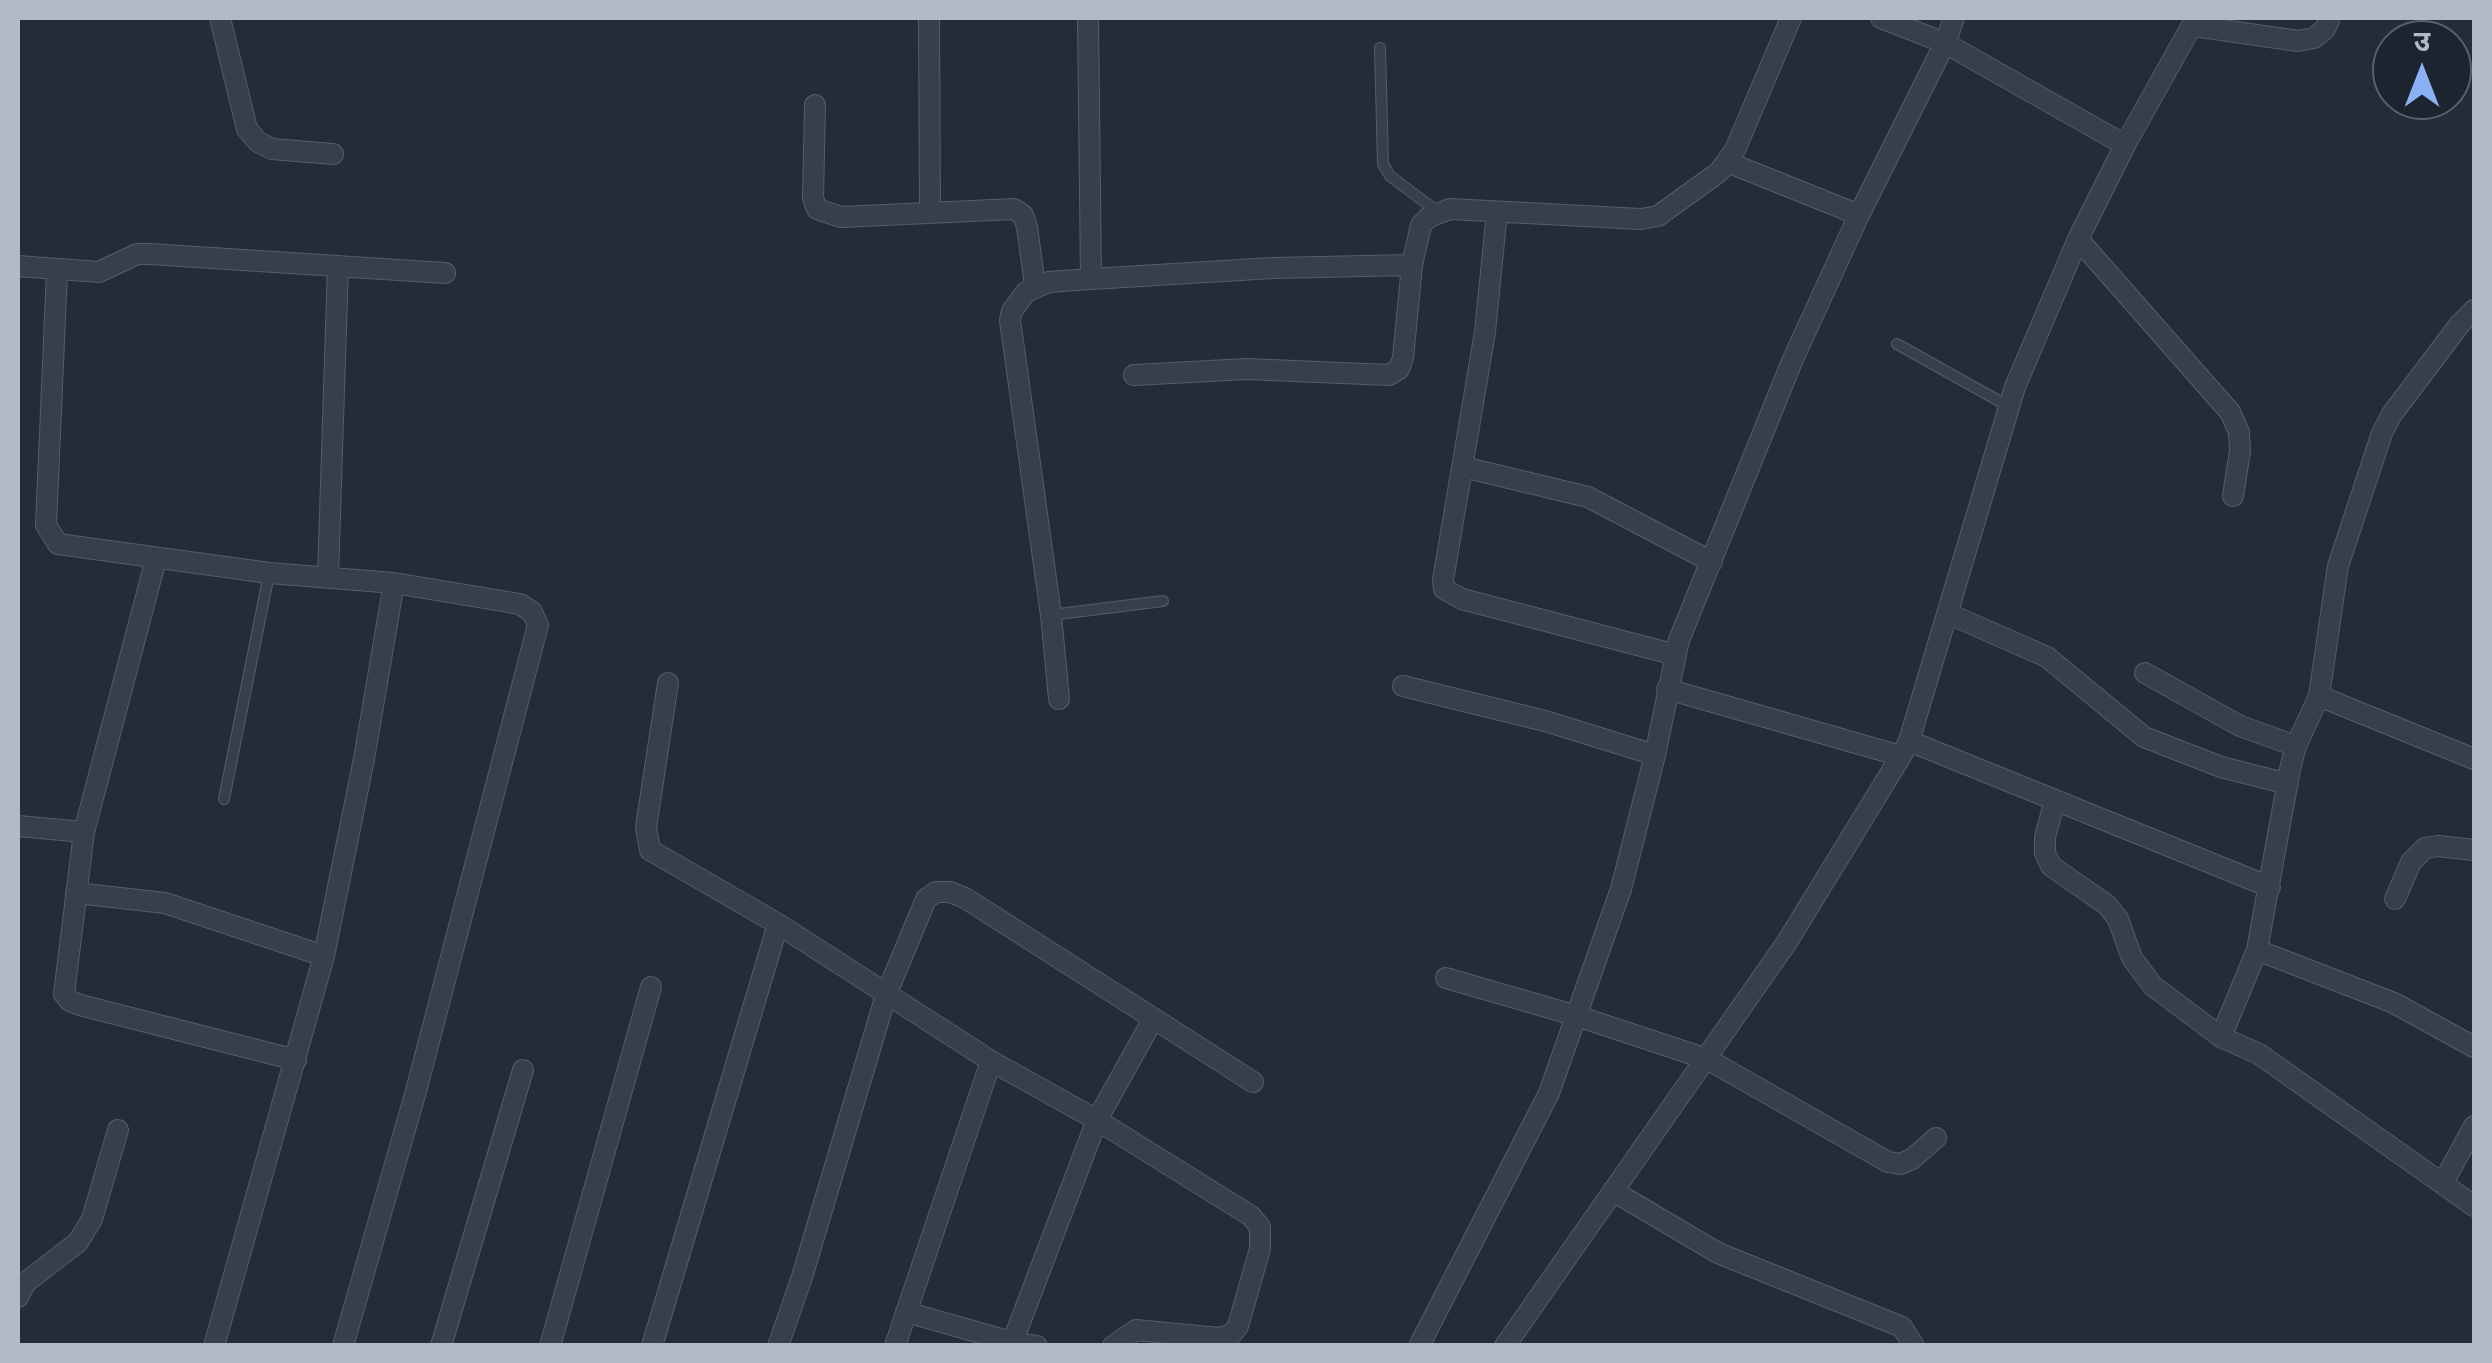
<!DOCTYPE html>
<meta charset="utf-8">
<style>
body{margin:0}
#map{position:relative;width:2492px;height:1363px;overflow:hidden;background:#232d3a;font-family:Jost,"Noto Sans Devanagari",sans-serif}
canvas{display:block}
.frame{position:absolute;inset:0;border:20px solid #b2bac6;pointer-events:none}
.north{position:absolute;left:2372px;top:20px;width:100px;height:100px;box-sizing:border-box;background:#1c242f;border:2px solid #58606b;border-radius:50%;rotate:0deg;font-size:28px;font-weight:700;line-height:40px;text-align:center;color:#b2bac6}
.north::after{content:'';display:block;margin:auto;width:35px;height:45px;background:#8ab1f3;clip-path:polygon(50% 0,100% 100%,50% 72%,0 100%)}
</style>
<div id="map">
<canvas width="2492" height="1363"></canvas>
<div class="frame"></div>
<div class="north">उ</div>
</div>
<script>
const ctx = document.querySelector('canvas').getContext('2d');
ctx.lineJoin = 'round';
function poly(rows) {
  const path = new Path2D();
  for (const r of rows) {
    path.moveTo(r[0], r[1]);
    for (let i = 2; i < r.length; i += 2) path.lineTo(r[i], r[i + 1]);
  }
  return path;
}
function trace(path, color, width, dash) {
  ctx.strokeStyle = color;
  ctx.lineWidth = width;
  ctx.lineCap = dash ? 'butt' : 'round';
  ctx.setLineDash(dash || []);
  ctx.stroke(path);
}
const service = poly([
 [1380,48,1383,164,1390,176,1438,212],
 [1897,344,2008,406],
 [1051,615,1163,601],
 [224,799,269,574]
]);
const minor = poly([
 [220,18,247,129,258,142,272,149,333,154],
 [929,18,930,210],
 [1088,18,1091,279],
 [1881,18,1945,43,2125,145],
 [2194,26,2298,41,2314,38,2325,29,2330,18],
 [815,105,813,198,817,209,841,217,1014,209,1023,215,1027,227,1035,285],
 [1727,162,1859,215],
 [1497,212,1485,332,1443,580,1444,589,1462,599,1676,655],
 [2078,239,2230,412,2239,432,2240,451,2233,496],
 [18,266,99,272,137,254,150,254,445,273],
 [57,271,46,525,58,544,269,573,394,583,520,604,532,612,538,625,416,1091,343,1346],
 [1134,375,1247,369,1389,375,1399,369,1403,358,1412,265,1421,225,1429,217,1450,209,1641,219,1658,216,1719,172,1735,150,1791,18],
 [1463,467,1588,497,1712,562],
 [156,559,84,832,64,994,70,1001,80,1005,296,1060],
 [328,576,338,266],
 [1947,613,2047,657,2144,737,2221,767,2288,784],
 [2145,673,2240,726,2296,746],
 [668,683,646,827,650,850,778,924,991,1061,1097,1120,1251,1216,1260,1227,1260,1249,1238,1326,1231,1335,1219,1338,1136,1330,1113,1346],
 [1403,686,1545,721,1655,755],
 [1667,689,1901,756],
 [2319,696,2474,759],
 [1059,699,1051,615,1010,320,1012,311,1026,292,1049,282,1091,279,1273,268,1412,265],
 [1909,741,2270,887],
 [2055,800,2045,837,2045,853,2051,866,2107,905,2118,919,2132,958,2153,986,2221,1037,2259,1054,2474,1206],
 [18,826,84,832],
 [76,893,165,903,324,956],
 [2395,899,2411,862,2425,848,2438,846,2474,850],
 [2257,950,2394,1003,2474,1047],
 [1446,978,1577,1016,1707,1059,1888,1162,1900,1164,1912,1159,1936,1138],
 [2221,1037,2257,950,2290,769,2296,746,2319,696,2338,566,2382,433,2392,414,2460,324,2474,310],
 [2443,1183,2474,1126],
 [1613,1191,1718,1253,1902,1327,1914,1346],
 [18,1297,25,1283,78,1242,92,1219,118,1130],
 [906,1312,1012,1342,1037,1346],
 [214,1346,324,956,364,759,394,583],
 [441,1346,523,1070],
 [550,1346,651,987],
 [652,1346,778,924],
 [778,1346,802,1277,886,995,926,899,936,892,950,892,965,898,1253,1082],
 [895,1346,991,1061],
 [1011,1346,1097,1120,1152,1021],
 [1419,1346,1549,1093,1621,889,1655,755,1679,640,1793,359,1859,215,1945,43,1954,18],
 [1505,1346,1787,942,1901,756,1909,741,2015,387,2078,239,2125,145,2196,18]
]);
trace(service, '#555d68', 12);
trace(minor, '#555d68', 22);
trace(service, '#373f4b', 10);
trace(minor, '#373f4b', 20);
</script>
